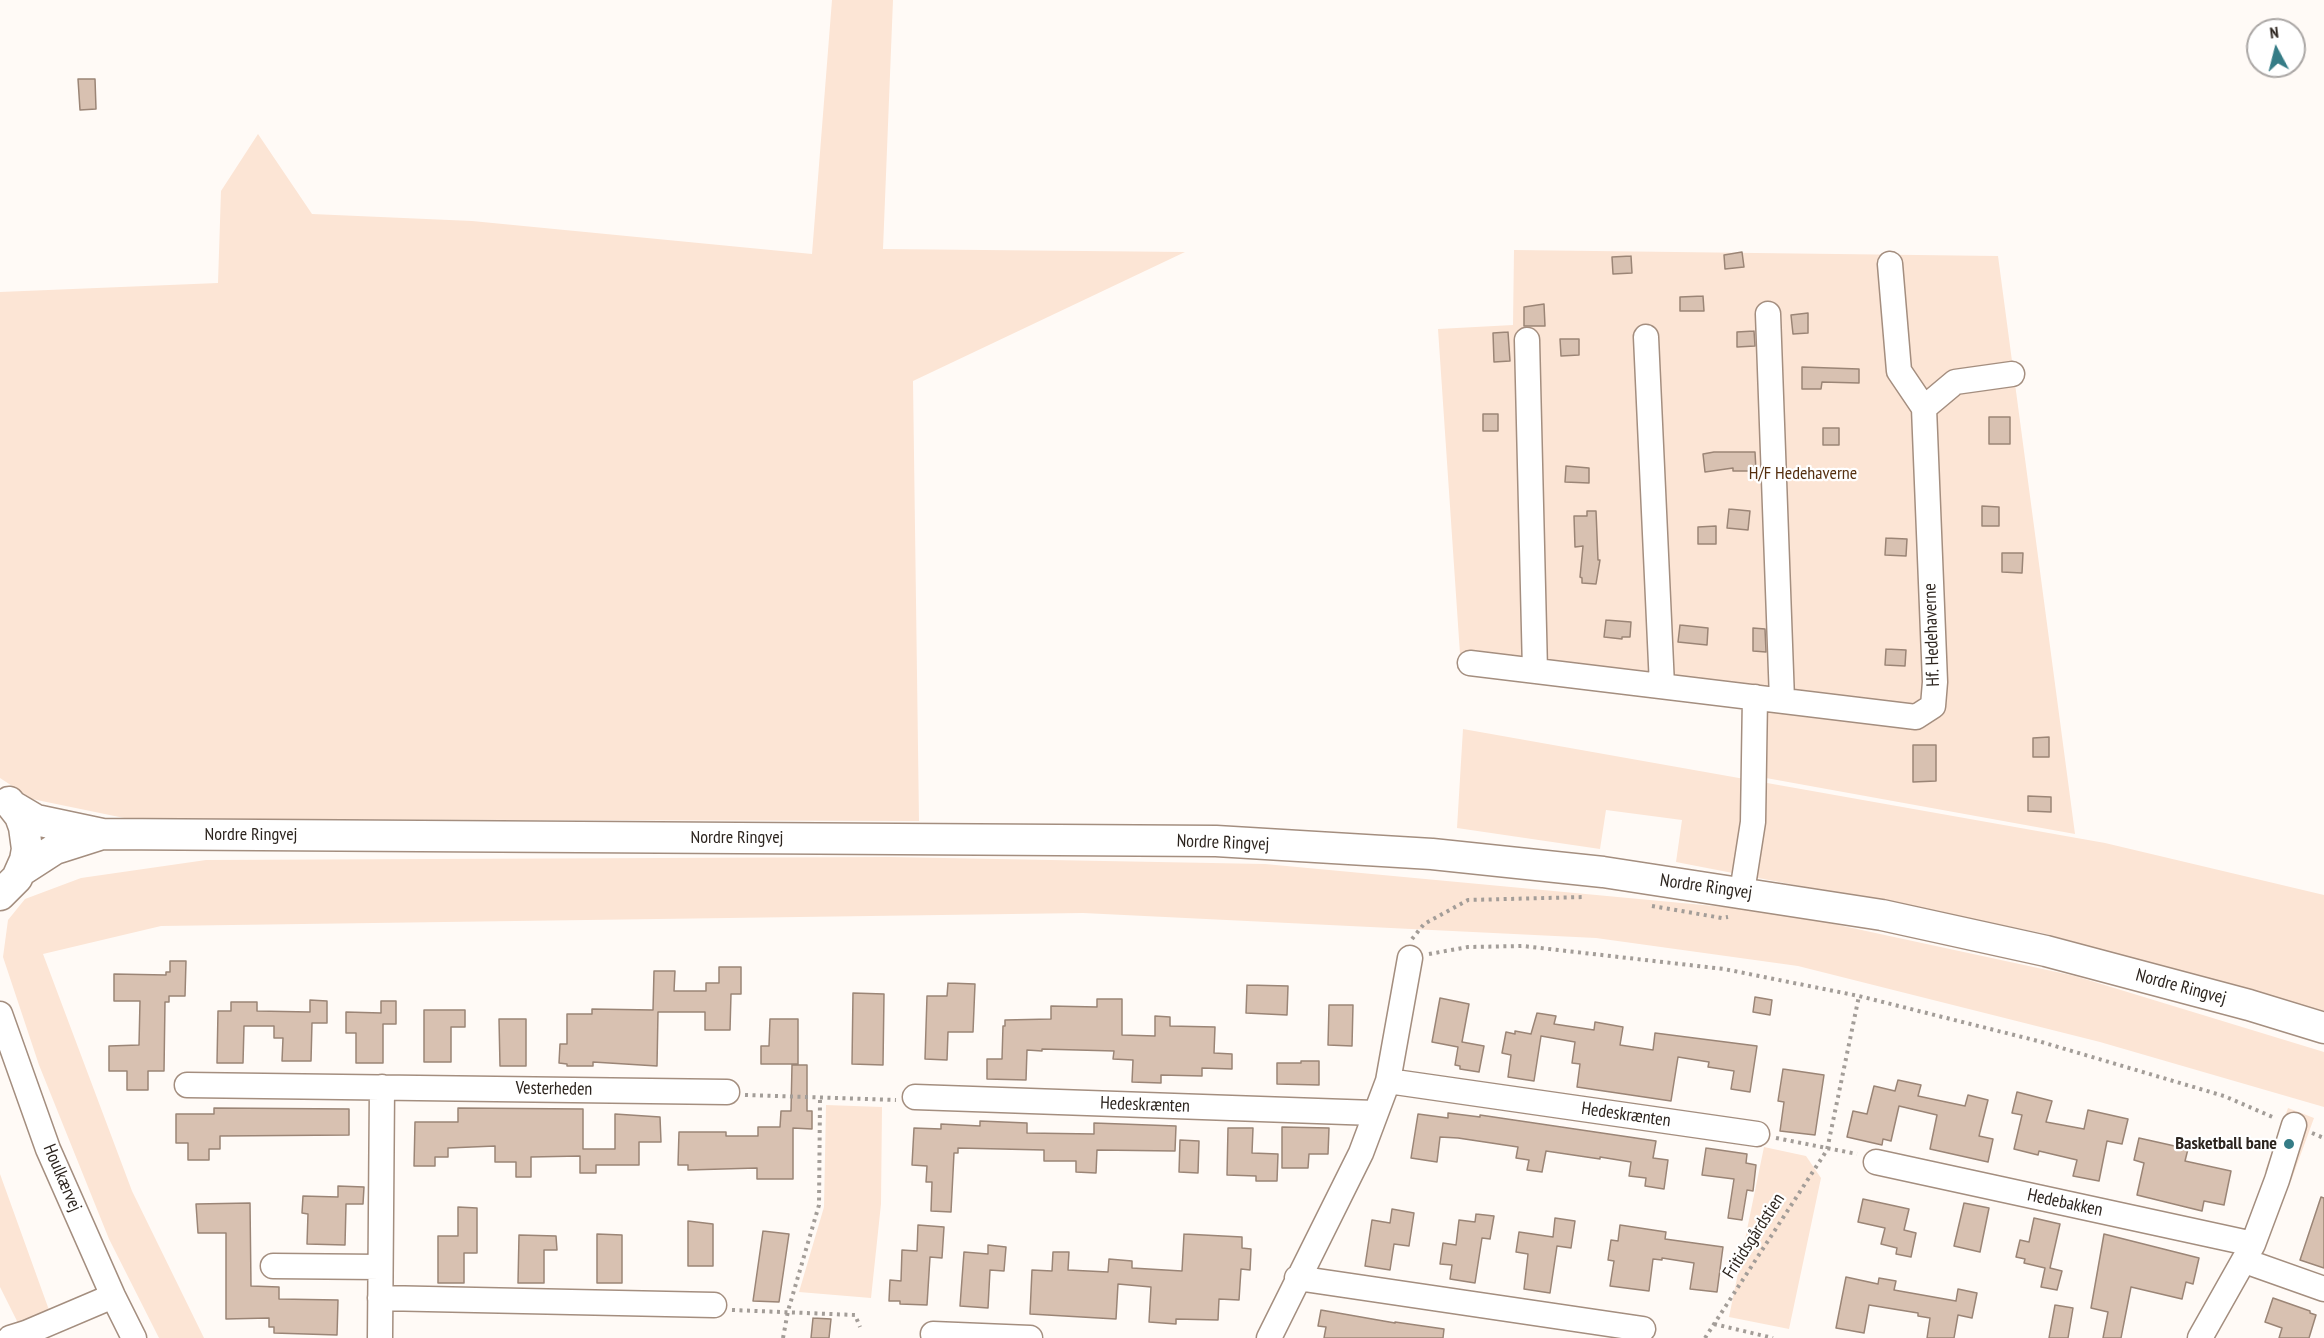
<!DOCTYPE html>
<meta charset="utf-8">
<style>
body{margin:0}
#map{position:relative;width:2324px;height:1338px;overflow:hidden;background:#fffaf6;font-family:"PT Sans Narrow",sans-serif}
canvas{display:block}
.north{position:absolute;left:2246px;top:18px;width:60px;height:60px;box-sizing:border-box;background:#fff;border:2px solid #aba7a5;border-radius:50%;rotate:353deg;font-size:16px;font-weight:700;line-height:24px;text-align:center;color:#2c241e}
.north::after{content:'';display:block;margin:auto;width:21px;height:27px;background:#357c86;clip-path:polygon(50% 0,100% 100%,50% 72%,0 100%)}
</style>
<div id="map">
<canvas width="2324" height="1338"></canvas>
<div class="north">N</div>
</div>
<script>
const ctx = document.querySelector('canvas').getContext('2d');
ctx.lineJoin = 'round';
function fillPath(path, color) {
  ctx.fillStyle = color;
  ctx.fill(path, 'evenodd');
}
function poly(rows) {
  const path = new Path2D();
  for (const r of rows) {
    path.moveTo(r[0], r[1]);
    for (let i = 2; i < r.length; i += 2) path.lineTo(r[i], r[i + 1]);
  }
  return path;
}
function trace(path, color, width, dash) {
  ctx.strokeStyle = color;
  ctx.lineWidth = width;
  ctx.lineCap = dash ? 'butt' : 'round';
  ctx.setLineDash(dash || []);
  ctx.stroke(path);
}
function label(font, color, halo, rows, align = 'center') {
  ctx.font = font + ' "PT Sans Narrow",sans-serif';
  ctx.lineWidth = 4.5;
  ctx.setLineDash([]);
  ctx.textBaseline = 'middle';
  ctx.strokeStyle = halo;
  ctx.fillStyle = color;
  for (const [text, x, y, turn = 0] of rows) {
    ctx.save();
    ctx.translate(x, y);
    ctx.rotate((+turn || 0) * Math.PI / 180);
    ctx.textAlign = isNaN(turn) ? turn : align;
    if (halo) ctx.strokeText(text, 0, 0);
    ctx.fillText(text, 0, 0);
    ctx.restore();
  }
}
fillPath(poly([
 [832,0,893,0,883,249,1185,252,913,381,919,821,129,819,32,799,0,778,0,292,218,283,221,191,258,134,312,214,472,221,812,254],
 [1514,250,1998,256,2075,834,1766,778,1765,690,1460,654,1438,329,1513,325],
 [1463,729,2105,843,2324,895,2324,1011,2042,933,1676,862,1682,820,1606,810,1600,849,1457,828],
 [890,857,1265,864,1778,912,2075,976,2324,1052,2324,1107,2100,1042,1798,966,1596,938,1083,913,161,926,43,954,132,1191,204,1338,159,1338,109,1239,39,1065,3,957,8,920,25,899,81,878,206,860],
 [826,1105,882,1107,881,1204,871,1298,799,1292,824,1207],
 [2288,1108,2314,1118,2291,1181,2265,1171],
 [1764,1147,1806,1156,1821,1178,1789,1329,1729,1317],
 [0,1174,49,1310,19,1325,0,1287]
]), '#fce5d5');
const building = poly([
 [78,79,95,79,96,109,80,110,78,79],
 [1742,252,1744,267,1725,269,1724,255,1742,252],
 [1631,256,1632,273,1613,274,1612,257,1631,256],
 [1703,296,1704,311,1680,311,1680,297,1703,296],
 [1544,304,1545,326,1524,326,1524,307,1544,304],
 [1808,313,1808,333,1793,334,1791,315,1808,313],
 [1754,331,1755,346,1737,347,1737,332,1754,331],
 [1508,332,1510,361,1494,362,1493,333,1508,332],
 [1560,339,1579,339,1579,355,1561,356,1560,339],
 [1802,367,1859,369,1859,383,1822,382,1821,389,1802,389,1802,367],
 [1483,414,1498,414,1498,431,1483,431,1483,414],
 [1989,417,2010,417,2010,444,1989,444,1989,417],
 [1823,428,1839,428,1839,445,1823,445,1823,428],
 [1714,452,1755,452,1756,471,1733,471,1733,468,1705,472,1703,454,1714,452],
 [1566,466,1589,468,1589,483,1565,482,1566,466],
 [1982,506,1999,507,1999,526,1982,526,1982,506],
 [1729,509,1750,511,1748,530,1727,528,1729,509],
 [1587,511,1596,511,1598,560,1600,560,1596,584,1582,583,1582,578,1580,577,1583,546,1575,547,1574,516,1587,516,1587,511],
 [1716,526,1716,544,1698,544,1698,527,1716,526],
 [1886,538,1907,539,1906,556,1885,555,1886,538],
 [2002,553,2023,553,2022,573,2002,572,2002,553],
 [1606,620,1631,622,1630,637,1622,637,1622,639,1604,637,1606,620],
 [1680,625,1708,628,1707,645,1678,642,1680,625],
 [1753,628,1765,629,1766,652,1753,651,1753,628],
 [1886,649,1906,650,1905,666,1885,665,1886,649],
 [2049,737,2049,757,2033,757,2033,738,2049,737],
 [1913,745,1936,745,1936,781,1913,782,1913,745],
 [2028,796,2051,797,2051,812,2028,811,2028,796],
 [170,961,186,961,185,996,169,996,169,1002,165,1002,164,1071,148,1071,148,1090,127,1090,127,1071,109,1071,109,1046,139,1045,140,1001,114,1001,114,974,166,975,166,972,170,972,170,961],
 [719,967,741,967,741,994,731,994,730,1030,705,1030,705,1012,658,1012,657,1066,593,1062,593,1066,567,1066,567,1064,559,1063,560,1044,567,1044,567,1014,592,1014,592,1009,653,1010,654,971,675,971,674,991,706,991,706,983,719,983,719,967],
 [948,983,975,984,973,1032,948,1032,947,1060,925,1059,927,996,947,996,948,983],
 [1247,985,1288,986,1287,1015,1246,1013,1247,985],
 [853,993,884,994,883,1065,852,1064,853,993],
 [1755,997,1772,1000,1770,1015,1753,1012,1755,997],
 [1440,998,1469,1004,1462,1042,1484,1046,1479,1072,1460,1069,1460,1066,1455,1065,1458,1047,1432,1042,1440,998],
 [1097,999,1122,999,1122,1035,1155,1036,1155,1016,1170,1017,1170,1026,1215,1027,1214,1053,1232,1054,1232,1069,1202,1068,1202,1076,1161,1075,1161,1083,1132,1082,1133,1060,1113,1059,1114,1051,1042,1049,1042,1051,1027,1050,1026,1080,987,1079,987,1059,1002,1059,1003,1026,1005,1026,1005,1020,1051,1019,1051,1006,1097,1007,1097,999],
 [310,1000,327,1001,327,1023,312,1023,311,1061,282,1061,283,1038,274,1038,274,1026,244,1026,243,1063,217,1063,218,1011,231,1011,231,1002,257,1002,257,1011,310,1012,310,1000],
 [381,1001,396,1001,396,1024,383,1024,383,1063,356,1063,356,1033,346,1033,346,1012,381,1013,381,1001],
 [1329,1005,1353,1005,1352,1046,1328,1045,1329,1005],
 [424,1010,465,1010,465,1027,451,1027,451,1062,424,1062,424,1010],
 [1537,1013,1556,1016,1554,1024,1594,1030,1595,1022,1623,1027,1620,1045,1653,1050,1655,1033,1757,1046,1750,1092,1731,1089,1734,1071,1708,1067,1709,1062,1678,1057,1671,1101,1577,1087,1580,1064,1572,1063,1575,1042,1541,1036,1534,1081,1508,1077,1511,1055,1502,1053,1506,1032,1515,1034,1515,1031,1531,1034,1537,1013],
 [499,1019,526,1019,526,1066,500,1066,499,1019],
 [770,1019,798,1019,798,1064,761,1064,761,1046,769,1046,770,1019],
 [1301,1061,1319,1061,1319,1085,1277,1084,1277,1063,1301,1063,1301,1061],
 [792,1065,807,1065,807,1111,812,1111,812,1129,793,1128,793,1179,757,1179,757,1168,688,1170,688,1165,678,1165,679,1132,726,1132,726,1136,758,1136,758,1127,780,1127,781,1111,791,1111,792,1065],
 [1783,1069,1824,1075,1815,1135,1780,1131,1784,1102,1778,1101,1783,1069],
 [1898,1080,1921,1085,1918,1096,1965,1106,1968,1095,1988,1100,1979,1136,1993,1139,1988,1162,1930,1149,1937,1115,1899,1106,1891,1141,1883,1139,1882,1145,1847,1137,1853,1111,1867,1114,1874,1086,1895,1091,1898,1080],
 [2017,1092,2052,1101,2046,1122,2084,1129,2088,1110,2128,1119,2122,1144,2107,1141,2099,1181,2073,1176,2077,1160,2039,1151,2038,1155,2014,1149,2022,1115,2012,1113,2017,1092],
 [214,1108,349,1109,349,1135,220,1136,220,1149,209,1149,209,1160,188,1160,188,1143,176,1143,176,1114,214,1114,214,1108],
 [458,1108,583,1109,583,1149,615,1149,615,1114,660,1117,661,1142,639,1142,639,1165,596,1165,596,1173,580,1173,580,1156,531,1157,531,1177,516,1177,516,1162,495,1162,495,1146,448,1148,448,1157,435,1157,435,1166,414,1166,415,1122,458,1122,458,1108],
 [1448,1113,1480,1117,1480,1115,1656,1141,1653,1158,1668,1160,1664,1189,1645,1186,1646,1178,1629,1176,1631,1162,1600,1157,1600,1159,1546,1151,1542,1172,1527,1170,1529,1160,1516,1158,1518,1147,1458,1138,1440,1137,1437,1162,1411,1158,1418,1114,1448,1118,1448,1113],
 [980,1121,1027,1123,1027,1133,1094,1134,1094,1123,1176,1126,1175,1151,1097,1150,1096,1173,1076,1172,1076,1161,1044,1161,1044,1150,958,1148,958,1153,954,1153,951,1212,931,1211,932,1182,926,1182,927,1166,912,1165,914,1128,941,1129,941,1124,980,1126,980,1121],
 [1282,1127,1329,1128,1328,1154,1309,1154,1308,1168,1282,1168,1282,1127],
 [1228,1128,1253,1128,1252,1153,1278,1154,1277,1181,1256,1181,1256,1176,1227,1175,1228,1128],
 [2139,1138,2188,1149,2185,1161,2231,1171,2224,1205,2204,1201,2202,1211,2137,1195,2144,1163,2134,1160,2139,1138],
 [1180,1140,1199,1141,1198,1173,1179,1172,1180,1140],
 [1706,1148,1747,1154,1746,1163,1756,1165,1753,1191,1747,1190,1742,1220,1728,1218,1734,1179,1702,1175,1706,1148],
 [338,1186,364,1187,363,1204,346,1204,345,1245,307,1244,308,1214,302,1213,303,1196,338,1197,338,1186],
 [2321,1197,2324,1198,2324,1268,2300,1260,2321,1197],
 [1863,1199,1909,1209,1904,1230,1916,1233,1911,1257,1896,1254,1897,1248,1881,1244,1885,1228,1858,1222,1863,1199],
 [250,1203,251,1286,279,1287,279,1299,338,1300,337,1335,274,1333,274,1327,269,1327,269,1318,226,1319,226,1233,198,1233,196,1204,250,1203],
 [1964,1203,1989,1208,1980,1252,1954,1246,1964,1203],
 [458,1207,477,1208,477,1253,464,1253,464,1283,438,1283,438,1236,458,1236,458,1207],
 [1392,1209,1414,1213,1409,1246,1394,1244,1390,1270,1365,1266,1372,1220,1390,1223,1392,1209],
 [1476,1214,1494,1216,1490,1239,1482,1238,1475,1283,1450,1279,1452,1265,1440,1264,1443,1243,1456,1245,1459,1220,1475,1222,1476,1214],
 [1555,1218,1575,1221,1571,1248,1557,1246,1550,1293,1524,1289,1528,1254,1516,1252,1519,1232,1553,1237,1555,1218],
 [2034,1218,2060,1224,2050,1268,2062,1271,2057,1290,2041,1287,2045,1268,2024,1263,2025,1259,2016,1257,2020,1240,2029,1242,2034,1218],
 [688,1221,713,1224,713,1266,688,1266,688,1221],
 [918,1225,944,1227,942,1258,930,1257,927,1305,900,1304,900,1301,889,1301,890,1280,901,1281,902,1250,917,1251,918,1225],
 [1620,1225,1666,1232,1665,1239,1723,1247,1717,1292,1690,1289,1694,1263,1662,1258,1662,1260,1653,1259,1649,1291,1610,1286,1614,1261,1608,1260,1611,1240,1618,1241,1620,1225],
 [763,1231,789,1234,779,1302,753,1301,763,1231],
 [597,1234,622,1235,622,1283,597,1283,597,1234],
 [1184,1234,1242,1237,1242,1248,1251,1249,1250,1270,1241,1269,1239,1300,1219,1299,1218,1320,1176,1319,1176,1324,1149,1322,1151,1287,1118,1284,1116,1319,1030,1314,1032,1270,1052,1271,1053,1252,1069,1252,1068,1270,1108,1272,1109,1259,1132,1261,1132,1268,1182,1271,1184,1234],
 [2104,1234,2199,1258,2193,1284,2186,1282,2182,1299,2131,1287,2121,1338,2103,1338,2108,1312,2091,1308,2104,1234],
 [519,1235,556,1236,557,1250,544,1250,544,1283,518,1283,519,1235],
 [988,1245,1006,1247,1004,1271,990,1270,988,1308,960,1306,964,1252,988,1254,988,1245],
 [1846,1277,1878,1284,1879,1278,1896,1281,1894,1290,1956,1301,1958,1289,1977,1293,1972,1318,1958,1315,1954,1338,1927,1338,1930,1318,1918,1316,1918,1313,1869,1305,1864,1333,1836,1328,1846,1277],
 [2273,1298,2310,1311,2310,1313,2316,1315,2309,1338,2279,1338,2282,1328,2265,1322,2273,1298],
 [2055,1305,2073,1308,2068,1338,2049,1338,2055,1305],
 [1321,1310,1395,1323,1395,1322,1444,1329,1443,1338,1324,1338,1326,1327,1318,1326,1321,1310],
 [813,1318,831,1319,829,1338,811,1338,813,1318]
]);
fillPath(building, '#d8c1b1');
trace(building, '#9b8576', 1.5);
const minor = poly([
 [1890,264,1899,371,1924,408],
 [1768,314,1782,700],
 [1646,337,1662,686],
 [1527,340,1535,671],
 [1470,663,1916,717,1933,706,1935,682,1924,408,1955,382,2012,374],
 [1742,892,1753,822,1755,697],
 [0,1014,48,1149,113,1296,134,1338],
 [1388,1081,1757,1134],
 [187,1085,727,1092],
 [915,1097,1375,1113],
 [1876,1162,2253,1244],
 [2245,1261,2324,1289],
 [273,1266,380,1267],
 [1297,1278,1643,1329],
 [380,1298,714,1305],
 [933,1334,1030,1338],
 [10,1338,26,1333,113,1296],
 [380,1338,382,1087],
 [1269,1338,1361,1153,1388,1081,1410,958],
 [2200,1338,2253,1244,2277,1180,2294,1125]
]);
const major = poly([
 [14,807,36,820,102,834,1216,841,1432,854,1603,872,1882,915,2046,951,2249,1005,2324,1028],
 [21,871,55,849,99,835],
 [0,895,17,878,25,860,27,849,24,827,20,816,9,802]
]);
trace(minor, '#a48e7f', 27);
trace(major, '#a48e7f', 33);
trace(poly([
 [1652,906,1722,918,1728,917],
 [1412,939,1424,924,1468,900,1585,897],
 [1429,954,1468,947,1523,946,1724,969,1859,996,2038,1041,2224,1096,2275,1118],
 [745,1095,896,1100],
 [2312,1133,2324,1138],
 [1776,1138,1857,1154],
 [732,1310,855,1315,860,1327],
 [1714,1324,1773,1338],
 [783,1338,788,1311,819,1205,820,1099],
 [1705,1338,1827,1150,1859,996]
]), '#a39d98', 4, [3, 4.5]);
trace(minor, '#fff', 24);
trace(major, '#fff', 30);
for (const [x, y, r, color] of [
 [2289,1144,6,"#357c86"]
]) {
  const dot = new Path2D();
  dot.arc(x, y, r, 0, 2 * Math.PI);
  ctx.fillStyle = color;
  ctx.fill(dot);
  trace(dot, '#fff', 2);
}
label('18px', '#552f0f', '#fff', [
 ["H/F Hedehaverne",1803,474]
]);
label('18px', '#2c241e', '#fff', [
 ["Hf. Hedehaverne",1932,635,-92],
 ["Nordre Ringvej",251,835],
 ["Nordre Ringvej",737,838],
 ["Nordre Ringvej",1223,843,2],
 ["Nordre Ringvej",1706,887,8],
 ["Nordre Ringvej",2181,987,15],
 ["Vesterheden",554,1089,1],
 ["Hedeskrænten",1145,1105,2],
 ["Hedeskrænten",1626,1115,8],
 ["Houlkærvej",62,1178,67],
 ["Hedebakken",2065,1203,12],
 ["Fritidsgårdstien",1754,1236,-57]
]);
label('bold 18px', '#2c241e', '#fff', [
 ["Basketball bane",2277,1144]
], 'right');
</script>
